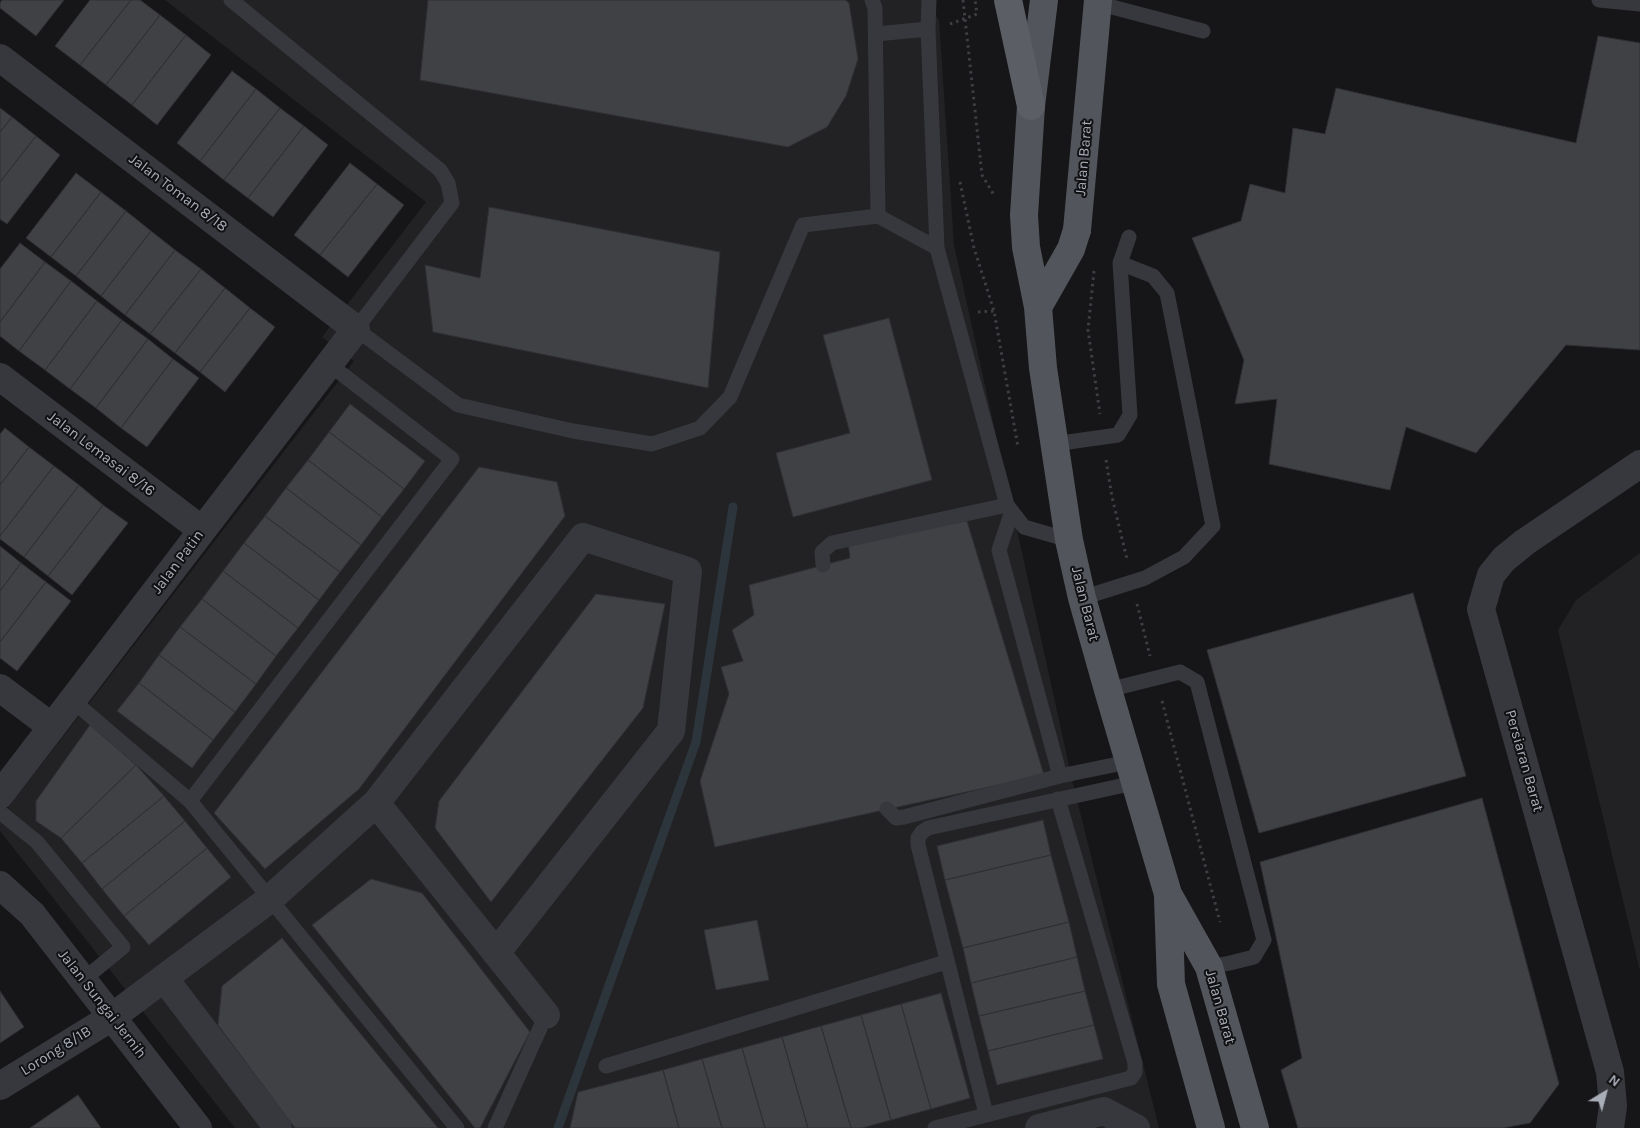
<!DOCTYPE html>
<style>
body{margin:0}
#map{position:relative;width:1640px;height:1128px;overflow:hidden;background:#161618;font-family:Karla,sans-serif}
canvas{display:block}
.north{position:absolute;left:1580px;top:1068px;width:50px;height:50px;-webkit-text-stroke:4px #111113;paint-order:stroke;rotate:37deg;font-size:14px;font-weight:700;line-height:20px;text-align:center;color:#a8adb8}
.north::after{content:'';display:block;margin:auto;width:18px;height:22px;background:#a8adb8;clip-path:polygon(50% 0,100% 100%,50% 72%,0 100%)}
</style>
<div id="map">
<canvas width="1640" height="1128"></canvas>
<div class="north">N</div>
</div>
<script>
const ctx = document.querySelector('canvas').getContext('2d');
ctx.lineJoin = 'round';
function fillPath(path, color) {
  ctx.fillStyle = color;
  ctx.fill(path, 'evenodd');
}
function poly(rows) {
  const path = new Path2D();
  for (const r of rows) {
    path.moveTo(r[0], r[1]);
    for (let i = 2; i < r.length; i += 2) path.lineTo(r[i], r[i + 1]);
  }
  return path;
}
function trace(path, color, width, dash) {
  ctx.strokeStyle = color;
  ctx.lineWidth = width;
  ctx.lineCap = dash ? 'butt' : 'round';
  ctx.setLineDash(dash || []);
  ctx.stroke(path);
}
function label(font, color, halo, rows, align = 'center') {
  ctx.font = font + ' Karla,sans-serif';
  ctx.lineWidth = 4;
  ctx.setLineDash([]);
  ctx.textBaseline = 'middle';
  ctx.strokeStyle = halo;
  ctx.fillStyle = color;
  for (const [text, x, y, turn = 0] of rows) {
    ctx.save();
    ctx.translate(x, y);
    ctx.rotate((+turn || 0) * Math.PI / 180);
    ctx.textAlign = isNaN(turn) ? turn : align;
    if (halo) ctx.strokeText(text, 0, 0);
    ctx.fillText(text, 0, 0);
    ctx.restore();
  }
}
fillPath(poly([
 [165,0,924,0,939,20,954,245,1074,788,1159,1128,235,1128,0,831,0,818,354,361,322,337,426,202],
 [1640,553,1640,971,1558,630,1576,600]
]), '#222225');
trace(poly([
 [558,1128,696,742,733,507]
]), '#2c353c', 9);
const building = poly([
 [2,0,64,0,36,36,0,8,0,3,2,0],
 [90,0,131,0,80,65,55,46,90,0],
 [131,0,140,0,160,15,106,85,80,65,131,0],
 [428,0,845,0,849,3,858,59,846,96,827,127,788,147,420,80,428,0],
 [160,15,186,35,132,105,106,85,160,15],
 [186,35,211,55,157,125,132,105,186,35],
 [1598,36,1640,43,1640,350,1566,345,1476,453,1406,427,1390,490,1269,464,1277,399,1235,404,1244,360,1192,238,1241,221,1250,184,1285,193,1293,128,1325,134,1336,88,1576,143,1598,36],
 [232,71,256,89,200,161,177,143,232,71],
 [256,89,280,108,224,180,200,161,256,89],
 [0,108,12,117,0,132,0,108],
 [280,108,304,126,248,198,224,180,280,108],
 [12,117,36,136,0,182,0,132,12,117],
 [304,126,328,145,273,217,248,198,304,126],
 [36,136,60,155,7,224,0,219,0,182,36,136],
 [350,163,377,184,320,255,294,235,350,163],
 [76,173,101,192,51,257,26,238,76,173],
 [377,184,404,205,348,277,320,255,377,184],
 [101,192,126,211,76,276,51,257,101,192],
 [489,207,720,252,708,388,433,332,425,265,480,278,489,207],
 [126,211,151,231,101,296,76,276,126,211],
 [151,231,175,250,125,315,101,296,151,231],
 [20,243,45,262,0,322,0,269,20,243],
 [175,250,201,269,150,334,125,315,175,250],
 [45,262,71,281,19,351,0,336,0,322,45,262],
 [201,269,225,288,175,353,150,334,201,269],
 [71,281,97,301,45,370,19,351,71,281],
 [225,288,250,308,200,372,175,353,225,288],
 [97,301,122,320,70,389,45,370,97,301],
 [250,308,275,327,225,392,200,372,250,308],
 [889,318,932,480,793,517,776,453,850,433,823,335,889,318],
 [122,320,148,339,96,408,70,389,122,320],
 [148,339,173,359,121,428,96,408,148,339],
 [173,359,199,378,147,447,121,428,173,359],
 [350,404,425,461,404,489,329,432,350,404],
 [5,428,29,447,0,485,0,434,5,428],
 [329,432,404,489,382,517,308,460,329,432],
 [29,447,54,466,0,536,0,485,29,447],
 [308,460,382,517,361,545,286,488,308,460],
 [54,466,79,485,24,557,0,539,0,536,54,466],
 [479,467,557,482,565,516,359,789,265,869,214,813,479,467],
 [79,485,103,505,48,576,24,557,79,485],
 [286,488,361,545,340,572,265,516,286,488],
 [103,505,128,523,72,595,48,576,103,505],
 [265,516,340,572,319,600,244,543,265,516],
 [967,521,1044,775,715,847,700,781,729,694,721,667,743,661,732,630,754,615,749,585,850,558,848,542,967,521],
 [244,543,319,600,298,628,223,571,244,543],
 [0,546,21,563,0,591,0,546],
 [21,563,46,582,0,642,0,591,21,563],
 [223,571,298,628,276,656,202,599,223,571],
 [46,582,71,601,17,671,0,658,0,642,46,582],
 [1413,593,1466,776,1259,833,1207,650,1413,593],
 [596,594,665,604,643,708,491,902,435,828,439,801,596,594],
 [202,599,276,656,256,684,180,627,202,599],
 [180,627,256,684,235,712,159,655,180,627],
 [159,655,235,712,213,740,139,683,159,655],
 [139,683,213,740,192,768,117,711,139,683],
 [90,725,136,765,61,838,36,821,36,801,90,725],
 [136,765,164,796,82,863,61,838,136,765],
 [164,796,185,821,102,889,82,863,164,796],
 [1482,798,1559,1084,1530,1123,1503,1128,1298,1128,1281,1070,1302,1058,1260,862,1482,798],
 [1043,820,1051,855,945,880,937,846,1043,820],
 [185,821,207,848,124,916,102,889,185,821],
 [207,848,231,877,149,945,124,916,207,848],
 [1051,855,1069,922,963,948,945,880,1051,855],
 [371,879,422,893,530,1032,480,1128,475,1128,312,925,371,879],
 [757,920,769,980,716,990,704,930,757,920],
 [1069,922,1077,957,971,983,963,948,1069,922],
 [282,938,438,1128,295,1128,218,1025,222,986,282,938],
 [1077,957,1085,991,979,1016,971,983,1077,957],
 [0,991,24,1027,0,1043,0,991],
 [1085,991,1094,1025,988,1051,979,1016,1085,991],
 [941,993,970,1098,931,1109,901,1004,941,993],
 [901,1004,931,1109,891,1120,861,1015,901,1004],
 [861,1015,891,1120,862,1128,851,1128,821,1026,861,1015],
 [1094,1025,1103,1059,997,1085,988,1051,1094,1025],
 [821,1026,851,1128,808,1128,782,1037,821,1026],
 [782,1037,808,1128,765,1128,742,1048,782,1037],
 [742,1048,765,1128,722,1128,702,1059,742,1048],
 [702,1059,722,1128,679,1128,663,1070,702,1059],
 [663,1070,679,1128,570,1128,578,1092,663,1070],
 [78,1095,101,1128,30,1128,78,1095]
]);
fillPath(building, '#404145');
trace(building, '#303034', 1);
trace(poly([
 [963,0,982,175,994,195],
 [950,24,977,14,975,0],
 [960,182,974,248,994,311,1018,447],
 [1094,271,1088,330,1100,414],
 [978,312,994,311],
 [1106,460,1112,497,1127,559],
 [1137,604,1150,656],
 [1162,701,1220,922]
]), '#3d3f44', 3, [2.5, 4]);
trace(poly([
 [231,0,440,170,448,183,452,203,356,329,458,405,573,431,652,444,700,428,730,397,803,225,878,216,875,8,872,0],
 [929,0,928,29,937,248,1007,505],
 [1599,0,1640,4],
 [1093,2,1203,31],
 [876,34,928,29],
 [878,216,937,248],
 [1054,444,1118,435,1130,415,1120,263,1129,237],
 [1012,511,999,550,1060,776],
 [823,565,822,552,832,543,1007,505,1024,527,1069,540],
 [1082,598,1145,578,1184,557,1213,526,1167,293,1153,276,1120,263],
 [1108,690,1180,672,1197,682,1264,940,1254,957,1230,963,1209,967],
 [72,700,190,801,457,1128],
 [190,801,452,459,329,364],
 [887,809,896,818,904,817,1060,776,1128,762],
 [0,812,37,842,123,947,83,980],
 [606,1066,946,962],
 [986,1114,918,845,918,838,922,832,928,828,1134,783],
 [495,1128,546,1015],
 [935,1128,1131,1078,1135,1072,1135,1063,1058,799]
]), '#37383d', 15);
trace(poly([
 [0,58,356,329,0,795],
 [0,377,202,530],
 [0,688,52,727],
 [376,803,546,1015],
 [164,978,278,1128],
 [0,1086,112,1017,270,899,376,803,583,537,688,571,671,731,496,953],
 [1039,1128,1104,1111,1136,1128]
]), '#37383d', 28);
trace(poly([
 [0,885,32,914,198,1128],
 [1610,1128,1613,1106,1610,1072,1481,609,1491,575,1504,559,1525,542,1640,464]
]), '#37383d', 28);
trace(poly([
 [1044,0,1031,106,1024,215,1026,247,1038,307,1043,368,1069,540,1082,598,1108,690,1168,894,1209,967,1255,1128],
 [1038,307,1071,249,1077,230],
 [1168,898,1171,984,1211,1128]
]), '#53555c', 28);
trace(poly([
 [1008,0,1031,106]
]), '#5b5e65', 28);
trace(poly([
 [1077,230,1098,0]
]), '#53555c', 28);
label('15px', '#a8adb8', '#111113', [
 ["Jalan Barat",1084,158,-85],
 ["Jalan Toman 8/18",178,193,37],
 ["Jalan Lemasai 8/16",101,454,37],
 ["Jalan Patin",178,562,-53],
 ["Jalan Barat",1085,604,76],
 ["Persiaran Barat",1524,761,74],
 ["Jalan Sungai Jernih",102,1004,52],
 ["Jalan Barat",1220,1007,74],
 ["Lorong 8/1B",56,1051,-32]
]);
</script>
